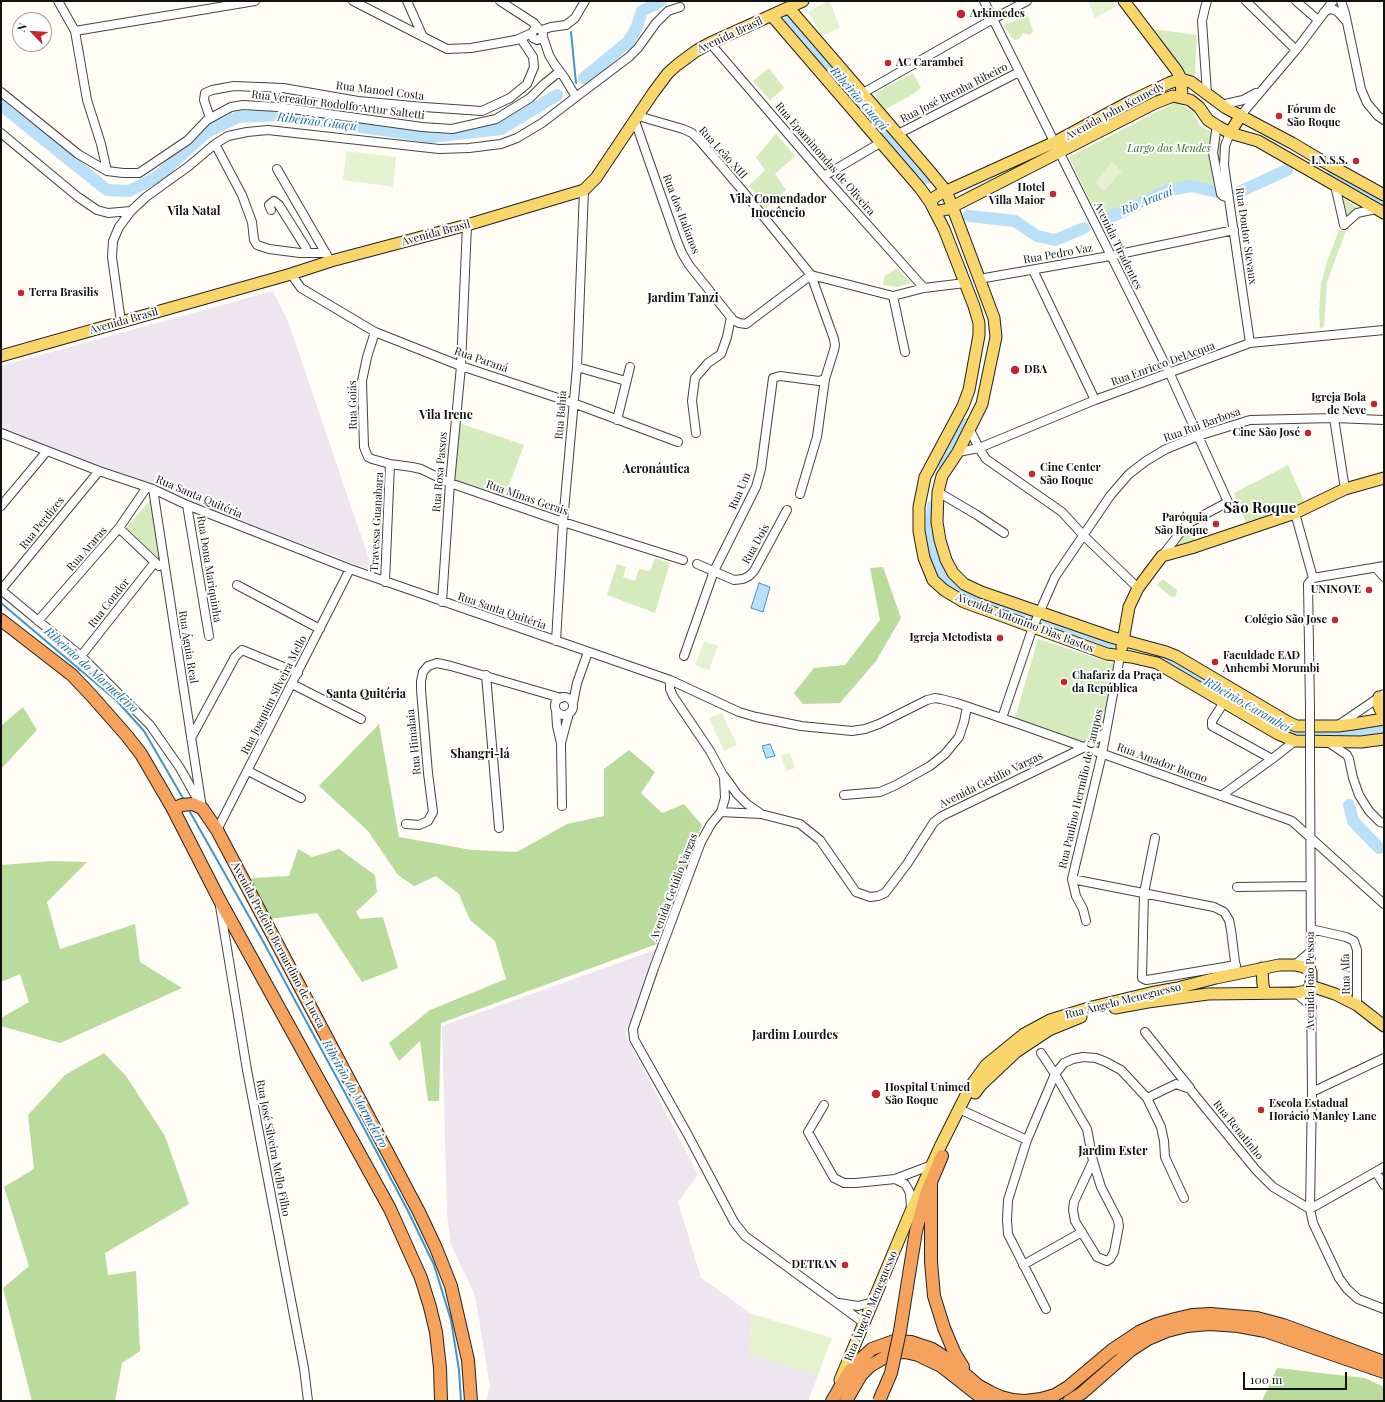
<!DOCTYPE html>
<meta charset="utf-8">
<style>
body{margin:0}
#map{position:relative;width:1385px;height:1402px;overflow:hidden;background:#fffdf5;font-family:"Playfair Display",serif}
canvas{display:block}
.frame{position:absolute;inset:0;border:2px solid #111;pointer-events:none}
.north{position:absolute;left:12px;top:12px;width:40px;height:40px;box-sizing:border-box;background:#fff;border:1px solid #a0a0a0;border-radius:50%;rotate:295deg;font-size:11px;font-weight:700;line-height:16px;text-align:center;color:#111}
.north::after{content:'';display:block;margin:auto;width:14px;height:18px;background:#c4262e;clip-path:polygon(50% 0,100% 100%,50% 72%,0 100%)}
.scale{position:absolute;left:1243px;top:1372px;width:104px;height:18px;box-sizing:border-box;border:2px solid #111;border-top:0;padding-left:5px;font-size:12px;line-height:14px;white-space:nowrap;color:#111;-webkit-text-stroke:3px #fff;paint-order:stroke}
</style>
<div id="map">
<canvas width="1385" height="1402"></canvas>
<div class="frame"></div>
<div class="north">N</div>
<div class="scale">100 m</div>
</div>
<script>
const ctx = document.querySelector('canvas').getContext('2d');
ctx.lineJoin = 'round';
function fillPath(path, color) {
  ctx.fillStyle = color;
  ctx.fill(path, 'evenodd');
}
function poly(rows) {
  const path = new Path2D();
  for (const r of rows) {
    if (r.length === 3) {
      path.moveTo(r[0] + r[2], r[1]);
      path.arc(r[0], r[1], r[2], 0, 2 * Math.PI);
      continue;
    }
    path.moveTo(r[0], r[1]);
    for (let i = 2; i < r.length; i += 2) path.lineTo(r[i], r[i + 1]);
  }
  return path;
}
function trace(path, color, width, dash) {
  ctx.strokeStyle = color;
  ctx.lineWidth = width;
  ctx.lineCap = dash ? 'butt' : 'round';
  ctx.setLineDash(dash || []);
  ctx.stroke(path);
}
function label(font, color, halo, rows, align = 'center') {
  ctx.font = font + ' "Playfair Display",serif';
  ctx.lineWidth = 4;
  ctx.setLineDash([]);
  ctx.textBaseline = 'middle';
  ctx.strokeStyle = halo;
  ctx.fillStyle = color;
  for (const [text, x, y, turn = 0] of rows) {
    ctx.save();
    ctx.translate(x, y);
    ctx.rotate((+turn || 0) * Math.PI / 180);
    ctx.textAlign = isNaN(turn) ? turn : align;
    if (halo) ctx.strokeText(text, 0, 0);
    ctx.fillText(text, 0, 0);
    ctx.restore();
  }
}
fillPath(poly([
 [273,291,288,321,373,571,1,429,1,366],
 [655,950,625,1034,698,1175,678,1202,701,1278,752,1314,749,1354,818,1375,808,1401,486,1401,490,1386,475,1295,451,1245,447,1214,442,1026]
]), '#eee6ef');
fillPath(poly([
 [1028,16,1033,31,1030,35,1023,33,1019,39,1014,40,1003,25],
 [1152,29,1197,35,1195,76,1184,73],
 [769,68,784,88,770,100,753,81],
 [913,73,921,88,910,96,884,110,876,99,877,92],
 [1158,93,1161,97,1078,139,1076,135],
 [1170,97,1194,113,1200,126,1221,137,1223,147,1224,170,1219,191,1193,184,1168,188,1098,218,1069,157,1172,104],
 [776,134,795,156,775,174,786,190,766,209,749,186,765,170,756,157],
 [1042,153,1044,157,960,198,959,195],
 [1342,197,1359,209,1347,217,1344,215],
 [1339,230,1346,231,1327,282,1324,327,1320,328,1319,311,1321,284,1328,259],
 [897,268,910,281,909,284,898,287,883,285,885,276],
 [459,423,524,445,504,499,453,481],
 [1288,465,1306,505,1247,526,1234,493],
 [151,499,162,557,158,559,125,529],
 [1189,524,1197,544,1166,554],
 [655,558,670,563,655,613,607,595,617,564,626,567,623,577,635,581,639,569,650,571],
 [1163,579,1177,590,1176,596,1171,597,1157,585],
 [1038,639,1115,664,1099,748,1015,718]
]), '#d5ebbd');
fillPath(poly([
 [883,567,901,618,876,661,840,703,803,704,794,693,814,668,845,665,880,620,870,568],
 [23,707,37,730,1,769,1,726],
 [379,724,399,837,472,850,517,852,567,824,604,816,604,769,629,750,655,772,641,793,662,813,684,804,702,825,657,944,441,1023,439,1101,428,1101,420,1041,399,1061,389,1043,430,1010,506,979,495,941,470,920,459,894,436,876,414,886,398,875,368,831,319,786],
 [298,849,312,857,339,849,375,875,377,892,356,912,360,919,383,917,398,968,362,982,317,913,269,919,251,878,289,876],
 [52,861,87,862,47,902,60,949,135,924,140,962,182,988,60,1043,1,1026,1,1018,29,1002,20,974,1,982,1,865],
 [104,1053,126,1076,165,1136,189,1204,105,1253,108,1275,136,1271,140,1351,122,1363,115,1401,32,1401,3,1288,29,1266,4,1187,34,1169,28,1115,65,1075],
 [1277,1368,1365,1378,1384,1387,1384,1401,1262,1401]
]), '#b9dc9c');
fillPath(poly([
 [828,1,830,1,840,28,822,36,808,12],
 [1088,1,1113,1,1117,6,1095,18],
 [346,151,396,157,393,187,343,180],
 [1112,162,1122,171,1104,191,1095,183],
 [704,641,718,646,709,670,695,665],
 [722,713,737,745,724,751,709,718],
 [790,753,795,768,786,771,781,755],
 [752,1314,832,1338,818,1375,749,1354]
]), '#e6f2cf');
const water = poly([
 [759,583,770,587,763,612,751,608,759,583],
 [770,744,775,756,766,758,762,746,770,744]
]);
fillPath(water, '#b9e0f7');
trace(water, '#3f96cf', 1);
trace(poly([
 [571,32,576,83],
 [1,603,117,701,144,731,184,800],
 [190,812,264,943,372,1143,408,1211,434,1265,451,1320,459,1370,461,1401]
]), '#3f96cf', 2);
trace(poly([
 [790,19,928,178],
 [584,78,628,42,636,29,642,11,661,1],
 [1,105,107,190,129,191,157,177,207,132,238,117,279,115,431,137,501,129,557,95],
 [1332,175,1384,205],
 [1239,192,1287,170],
 [969,216,1015,221,1037,236,1055,240,1084,228],
 [1102,221,1169,190,1192,186,1217,192],
 [944,466,967,424],
 [933,506,931,534,935,554,941,570,952,582,964,592,980,600,1028,618],
 [1047,624,1112,647],
 [1162,657,1284,728,1295,733,1306,736,1351,736,1384,731],
 [1349,805,1353,821,1379,848]
]), '#b9e0f7', 12);
const minor = poly([
 [58,1,75,31,87,100,101,144,107,171],
 [353,1,447,49,471,48,516,40,532,33],
 [407,1,423,37],
 [500,1,534,23,538,28],
 [984,1,1170,374,1228,502,1187,524,1162,556],
 [1246,1,1296,50],
 [1296,1,1318,20],
 [1341,1,1345,13,1361,89,1367,103,1378,116,1384,120],
 [1324,12,1330,9,1335,10,1339,13,1345,20],
 [542,30,543,34,541,38,537,40,533,38,532,33,535,28,542,30,551,27,566,25,575,18,585,1],
 [75,31,255,1],
 [543,37,549,55,555,65,564,77,576,97],
 [710,43,824,176,924,288],
 [1,92,78,154,107,171,123,173,139,173,148,167,188,140,207,120,231,107,243,105,278,107,422,127,452,129,496,119,530,98,544,84,559,72],
 [863,93,993,19,1027,1],
 [1207,93,1202,21,1205,8,1207,1],
 [1221,105,1243,100,1256,93],
 [1241,115,1296,50,1333,1],
 [638,116,683,129,692,133,700,141,742,190,811,275,834,339,835,345,834,350,825,379,817,437,800,494],
 [210,118,204,100,205,93,212,90,234,86,283,88,358,101,424,107,482,111,510,98,527,84,534,67,533,57,523,42],
 [635,121,677,241,682,253,689,265,733,320,739,323,746,324,811,275],
 [1219,127,1216,131,1213,153,1221,194,1223,196,1229,198],
 [1,133,78,197,97,210,108,213,131,211],
 [1230,133,1225,146,1224,165,1250,343],
 [898,134,1019,72],
 [215,144,242,195,252,222,254,240,257,245,269,249,300,253,326,253],
 [277,169,328,257],
 [824,176,880,143],
 [1335,185,1344,225,1357,213,1376,209],
 [271,210,269,205,274,201,279,205,306,248,307,253],
 [1033,270,1095,400],
 [291,274,301,288,375,332,461,366,573,403,678,442],
 [811,275,893,296,924,288,965,283],
 [979,279,1110,256,1234,230],
 [893,296,905,352],
 [121,322,112,257,113,241,119,227,131,211,146,197,189,166,215,144,228,136,247,132,268,130,439,149,469,148,501,144,517,138,542,123,576,97,629,57,638,48,656,23,668,11,680,7],
 [375,332,367,357,362,381,364,447,368,457,372,459,390,464,412,467,421,469,450,483,563,522,683,560],
 [577,367,626,381],
 [1334,418,1345,489],
 [617,420,630,367],
 [970,430,979,448,986,459,1062,512,1083,535,1138,588],
 [1,433,99,471,153,489,187,505,350,569,670,680,739,712,756,717,801,726,852,731,865,729,879,724,927,700,935,698,941,699,957,703,1016,723,1292,821,1384,904],
 [696,433,692,401,695,378,708,363,721,354,727,337,731,317],
 [958,452,979,448,1095,400,1250,343,1384,330],
 [153,489,202,808],
 [938,492,977,515,1004,533],
 [187,505,209,636],
 [1,506,47,451],
 [1295,513,1313,578],
 [119,528,159,566],
 [697,564,734,580,743,579,749,576,754,571,787,510],
 [1376,568,1384,577],
 [1313,578,1384,566],
 [385,582,390,464],
 [237,585,320,629],
 [1,590,81,656,150,725,180,768,199,802],
 [1,590,99,471],
 [442,602,450,483,461,366,467,225],
 [38,621,119,528,147,487],
 [556,641,563,522,577,367,584,190],
 [81,656,155,562],
 [684,656,714,571,756,487,761,469,773,378,780,376,819,381,825,379],
 [486,675,499,828],
 [670,680,670,689,673,696,710,751,724,777,725,798,721,812],
 [292,684,361,719],
 [564,706,9],
 [1224,702,1212,721,1212,726,1272,759],
 [573,703,577,683,588,652],
 [1310,708,1308,584,1313,578],
 [556,710,557,726,561,743,562,806],
 [1002,718,1033,627,1055,577,1110,496,1129,474,1146,461,1166,449,1198,436,1250,420,1334,418,1384,420],
 [1340,724,1384,694],
 [191,738,235,657,242,650,298,673],
 [1328,742,1347,755,1349,759,1353,778,1359,795,1369,811,1380,822,1384,823],
 [561,743,569,713],
 [1310,754,1311,972],
 [248,771,301,798],
 [724,776,737,794,747,804,760,813],
 [844,795,880,792,896,785,930,766,945,754,959,737,964,722,967,707],
 [1221,796,1272,759,1295,741],
 [406,824,419,825,428,821,433,812,428,773,421,690,421,681,423,672,428,666,437,663,451,666,561,698],
 [217,830,350,569],
 [1155,838,1144,893,1142,978,1146,980,1153,979,1236,965],
 [1072,879,1214,907,1224,912,1229,920,1231,930,1236,970],
 [1237,887,1310,886],
 [220,906,247,1070,304,1368,308,1401],
 [1086,921,1083,909,1076,896,1072,879,1102,754,1120,656],
 [1311,929,1346,937,1354,941,1357,950,1357,1005],
 [1295,965,1310,952],
 [1311,986,1312,1092,1310,1209,1313,1223,1339,1278,1347,1289,1358,1299,1384,1309],
 [1296,993,1312,1007],
 [1145,1032,1190,1088],
 [1041,1053,1055,1074,1087,1129,1093,1161,1101,1187,1118,1220,1119,1226,1114,1252,1110,1259,1107,1261,1097,1257,1075,1221,1073,1210,1074,1202,1093,1161],
 [1312,1092,1384,1058],
 [1147,1098,1176,1084,1190,1089,1256,1170,1273,1187,1310,1209],
 [824,1105,808,1132,834,1178,844,1183,856,1183,895,1179,932,1165],
 [959,1109,1027,1140],
 [1376,1172,1384,1185],
 [895,1179,905,1184,908,1189,910,1193,911,1209],
 [1310,1209,1384,1167],
 [1023,1265,1082,1232],
 [839,1303,858,1306,873,1302],
 [1046,1309,1008,1234,1007,1220,1008,1200,1027,1140,1055,1074,1064,1063,1073,1059,1083,1057,1096,1058,1106,1062,1121,1070,1147,1098,1161,1127,1164,1141,1165,1157,1184,1198],
 [864,1323,745,1236,734,1222,688,1135,634,1039,633,1029,654,968,701,842,711,824,721,812,761,814,800,824,820,840,856,892,870,897,878,896,885,893,907,864,934,822,942,816,1085,747,1106,732]
]);
const major = poly([
 [1124,1,1177,71,1181,79,1182,97],
 [789,8,927,168,946,191,952,206,994,318,996,337,982,404,958,452,942,476,938,492,937,522,940,540,946,560,953,573,964,584,981,592,1111,637,1166,652,1176,656,1288,722,1296,726,1338,726,1353,724,1384,719],
 [772,16,920,188,930,202,944,229,974,306,979,323,979,335,969,390,963,406,925,477,919,507,919,531,924,558,933,580,944,590,964,602,1107,654,1131,657,1157,663,1278,734,1295,741,1361,742,1384,739],
 [1230,133,1241,115],
 [930,202,935,197,940,194,1055,142,1129,102,1169,83,1181,79,1191,82,1226,108,1292,143,1319,159,1384,195],
 [935,212,948,209,1155,103,1173,96,1190,100,1199,107,1208,120,1219,127,1230,133,1258,141,1384,213],
 [1,356,291,274,331,261,467,225,584,190,596,178,653,93,668,73,677,65,696,51,710,43,803,1],
 [1122,647,1129,607,1138,588,1162,556,1191,548,1295,513,1345,489,1384,478],
 [1379,697,1378,704,1381,711,1384,714],
 [1262,968,1263,985,1265,993],
 [1311,986,1335,994,1357,1005,1384,1026],
 [1115,1008,1148,1002,1208,994,1296,993,1306,991,1311,986],
 [975,1093,981,1085,1016,1052,1049,1030,1081,1017],
 [840,1380,911,1211,940,1147,970,1087,986,1065,1024,1034,1050,1020,1092,1007,1150,993,1177,988,1216,978,1279,965,1295,965,1304,967,1311,972,1311,986]
]);
const highway = poly([
 [1,620,72,675,91,695,127,736,141,754,173,809,219,899,390,1209,421,1278,430,1307,436,1332,440,1368,441,1401],
 [173,809,182,805,193,804,197,806,202,808,217,830,419,1212,436,1248,451,1286,468,1360,471,1401],
 [931,1181,931,1262,934,1296,944,1328,955,1354,963,1367],
 [900,1331,916,1231,926,1194,942,1156],
 [832,1401,849,1372,861,1359,872,1349,894,1341,911,1342,932,1349,946,1358,979,1386,990,1392,1001,1397,1013,1400,1025,1401,1041,1399,1055,1395,1068,1387,1112,1350,1139,1332,1157,1324,1175,1319,1192,1315,1211,1314,1257,1318,1283,1325,1384,1362],
 [846,1401,861,1375,870,1366,892,1353,905,1352,918,1355,941,1366,978,1395,988,1401],
 [1069,1401,1082,1393,1131,1350,1148,1339,1167,1331,1187,1326,1210,1324,1238,1326,1265,1331,1384,1372]
]);
trace(minor, '#444', 10);
trace(major, '#222', 13);
trace(highway, '#222', 14);
trace(minor, '#fff', 8);
trace(major, '#f9d66b', 11);
trace(highway, '#f5a25d', 12);
const minorBridge = poly([
 [1310,754,1310,708]
]);
const highwayBridge = poly([
 [879,1401,891,1373,900,1331]
]);
trace(minorBridge, '#444', 10, []);
trace(highwayBridge, '#222', 14, []);
trace(minorBridge, '#fff', 8);
trace(highwayBridge, '#f5a25d', 12);
for (const [x, y, r, color] of [
 [961,14,5,"#c4262e"],
 [888,63,4,"#c4262e"],
 [1279,116,4,"#c4262e"],
 [1356,161,4,"#c4262e"],
 [1053,194,4,"#c4262e"],
 [21,293,4,"#c4262e"],
 [1015,370,5,"#c4262e"],
 [1374,404,4,"#c4262e"],
 [1308,433,4,"#c4262e"],
 [1032,474,4,"#c4262e"],
 [1216,524,4,"#c4262e"],
 [1369,590,4,"#c4262e"],
 [1335,620,4,"#c4262e"],
 [1000,638,4,"#c4262e"],
 [1215,662,4,"#c4262e"],
 [1064,682,4,"#c4262e"],
 [876,1094,5,"#c4262e"],
 [1261,1110,4,"#c4262e"],
 [845,1265,4,"#c4262e"]
]) {
  const dot = new Path2D();
  dot.arc(x, y, r, 0, 2 * Math.PI);
  ctx.fillStyle = color;
  ctx.fill(dot);
  trace(dot, '#fff', 1.5);
}
label('bold 11px', '#111', '#fff', [
 ["Arkimedes",970,14],
 ["AC Carambei",896,63],
 ["Fórum de",1287,110],
 ["São Roque",1287,123],
 ["I.N.S.S.",1348,161,"right"],
 ["Hotel",1045,188,"right"],
 ["Villa Maior",1045,201,"right"],
 ["Terra Brasilis",29,293],
 ["DBA",1024,370],
 ["Igreja Bola",1366,398,"right"],
 ["de Neve",1366,411,"right"],
 ["Cine São José",1300,433,"right"],
 ["Cine Center",1040,468],
 ["São Roque",1040,481],
 ["Paróquia",1208,518,"right"],
 ["São Roque",1208,531,"right"],
 ["UNINOVE",1361,590,"right"],
 ["Colégio São Jose",1327,620,"right"],
 ["Igreja Metodista",992,638,"right"],
 ["Faculdade EAD",1223,656],
 ["Anhembi Morumbi",1223,669],
 ["Chafariz da Praça",1072,676],
 ["da República",1072,689],
 ["Hospital Unimed",885,1088],
 ["São Roque",885,1101],
 ["Escola Estadual",1269,1104],
 ["Horácio Manley Lane",1269,1117],
 ["DETRAN",837,1265,"right"]
], 'left');
label('11px', '#111', '#fff', [
 ["Avenida Brasil",730,35,-25],
 ["Rua Manoel Costa",380,91,7],
 ["Rua José Brenha Ribeiro",954,93,-27],
 ["Rua Vereador Rodolfo Artur Saltetti",338,105,7],
 ["Avenida John Kennedy",1115,111,-28],
 ["Rua Leão XIII",723,153,48],
 ["Rua Epaminondas de Oliveira",825,159,49],
 ["Rua dos Italianos",681,214,69],
 ["Avenida Brasil",436,233,-15],
 ["Rua Doutor Stevaux",1246,236,82],
 ["Avenida Tiradentes",1118,246,64],
 ["Rua Pedro Vaz",1058,254,-10],
 ["Avenida Brasil",124,321,-16],
 ["Rua Paraná",481,360,19],
 ["Rua Enricco DelAcqua",1163,364,-20],
 ["Rua Goiás",353,405,-91],
 ["Rua Bahia",561,415,-85],
 ["Rua Rui Barbosa",1202,425,-20],
 ["Rua Rosa Passos",440,472,-85],
 ["Rua Um",740,491,-67],
 ["Rua Santa Quitéria",199,497,23],
 ["Rua Minas Gerais",527,498,19],
 ["Travessa Guanabara",377,522,-87],
 ["Rua Perdizes",42,523,-51],
 ["Rua Dois",756,544,-61],
 ["Rua Araras",87,549,-49],
 ["Rua Dona Mariquinha",209,569,81],
 ["Rua Condor",109,603,-52],
 ["Rua Santa Quitéria",502,611,19],
 ["Avenida Antonino Dias Bastos",1025,623,21],
 ["Rua Águia Real",188,647,81],
 ["Rua Joaquim Silveira Mello",274,695,-63],
 ["Rua Himalaia",414,742,-96],
 ["Rua Amador Bueno",1162,763,20],
 ["Avenida Getúlio Vargas",991,780,-26],
 ["Rua Paulino Hermílio de Campos",1081,789,-77],
 ["Avenida Getúlio Vargas",674,887,-69],
 ["Avenida Prefeito Bernardino de Lucca",278,945,62],
 ["Rua Alfa",1346,974,-91],
 ["Avenida João Pessoa",1311,981,-90],
 ["Rua Ângelo Meneguesso",1123,1001,-14],
 ["Rua Renatinho",1238,1130,51],
 ["Rua José Silveira Mello Filho",273,1148,79],
 ["Rua Ângelo Meneguesso",871,1306,-67]
]);
label('italic 11px', '#2f6b1f', '#fff', [
 ["Largo dos Mendes",1169,149]
]);
label('italic 12px', '#1768a6', '#fff', [
 ["Ribeirão Guaçú",859,99,49],
 ["Ribeirão Guaçú",317,122,7],
 ["Rio Aracaí",1147,201,-22],
 ["Ribeirão do Marmeleiro",91,670,42],
 ["Ribeirão Carambeí",1247,705,30],
 ["Ribeirão do Marmeleiro",355,1094,61]
]);
label('bold 12px', '#111', '#fff', [
 ["Vila Comendador",778,199],
 ["Inocêncio",778,213],
 ["Vila Natal",194,211],
 ["Jardim Tanzi",683,298],
 ["Vila Irene",446,415],
 ["Aeronáutica",656,469],
 ["Santa Quitéria",366,694],
 ["Shangri-lá",480,754],
 ["Jardim Lourdes",795,1035],
 ["Jardim Ester",1113,1151]
]);
label('bold 15px', '#111', '#fff', [
 ["São Roque",1260,508]
]);
</script>
